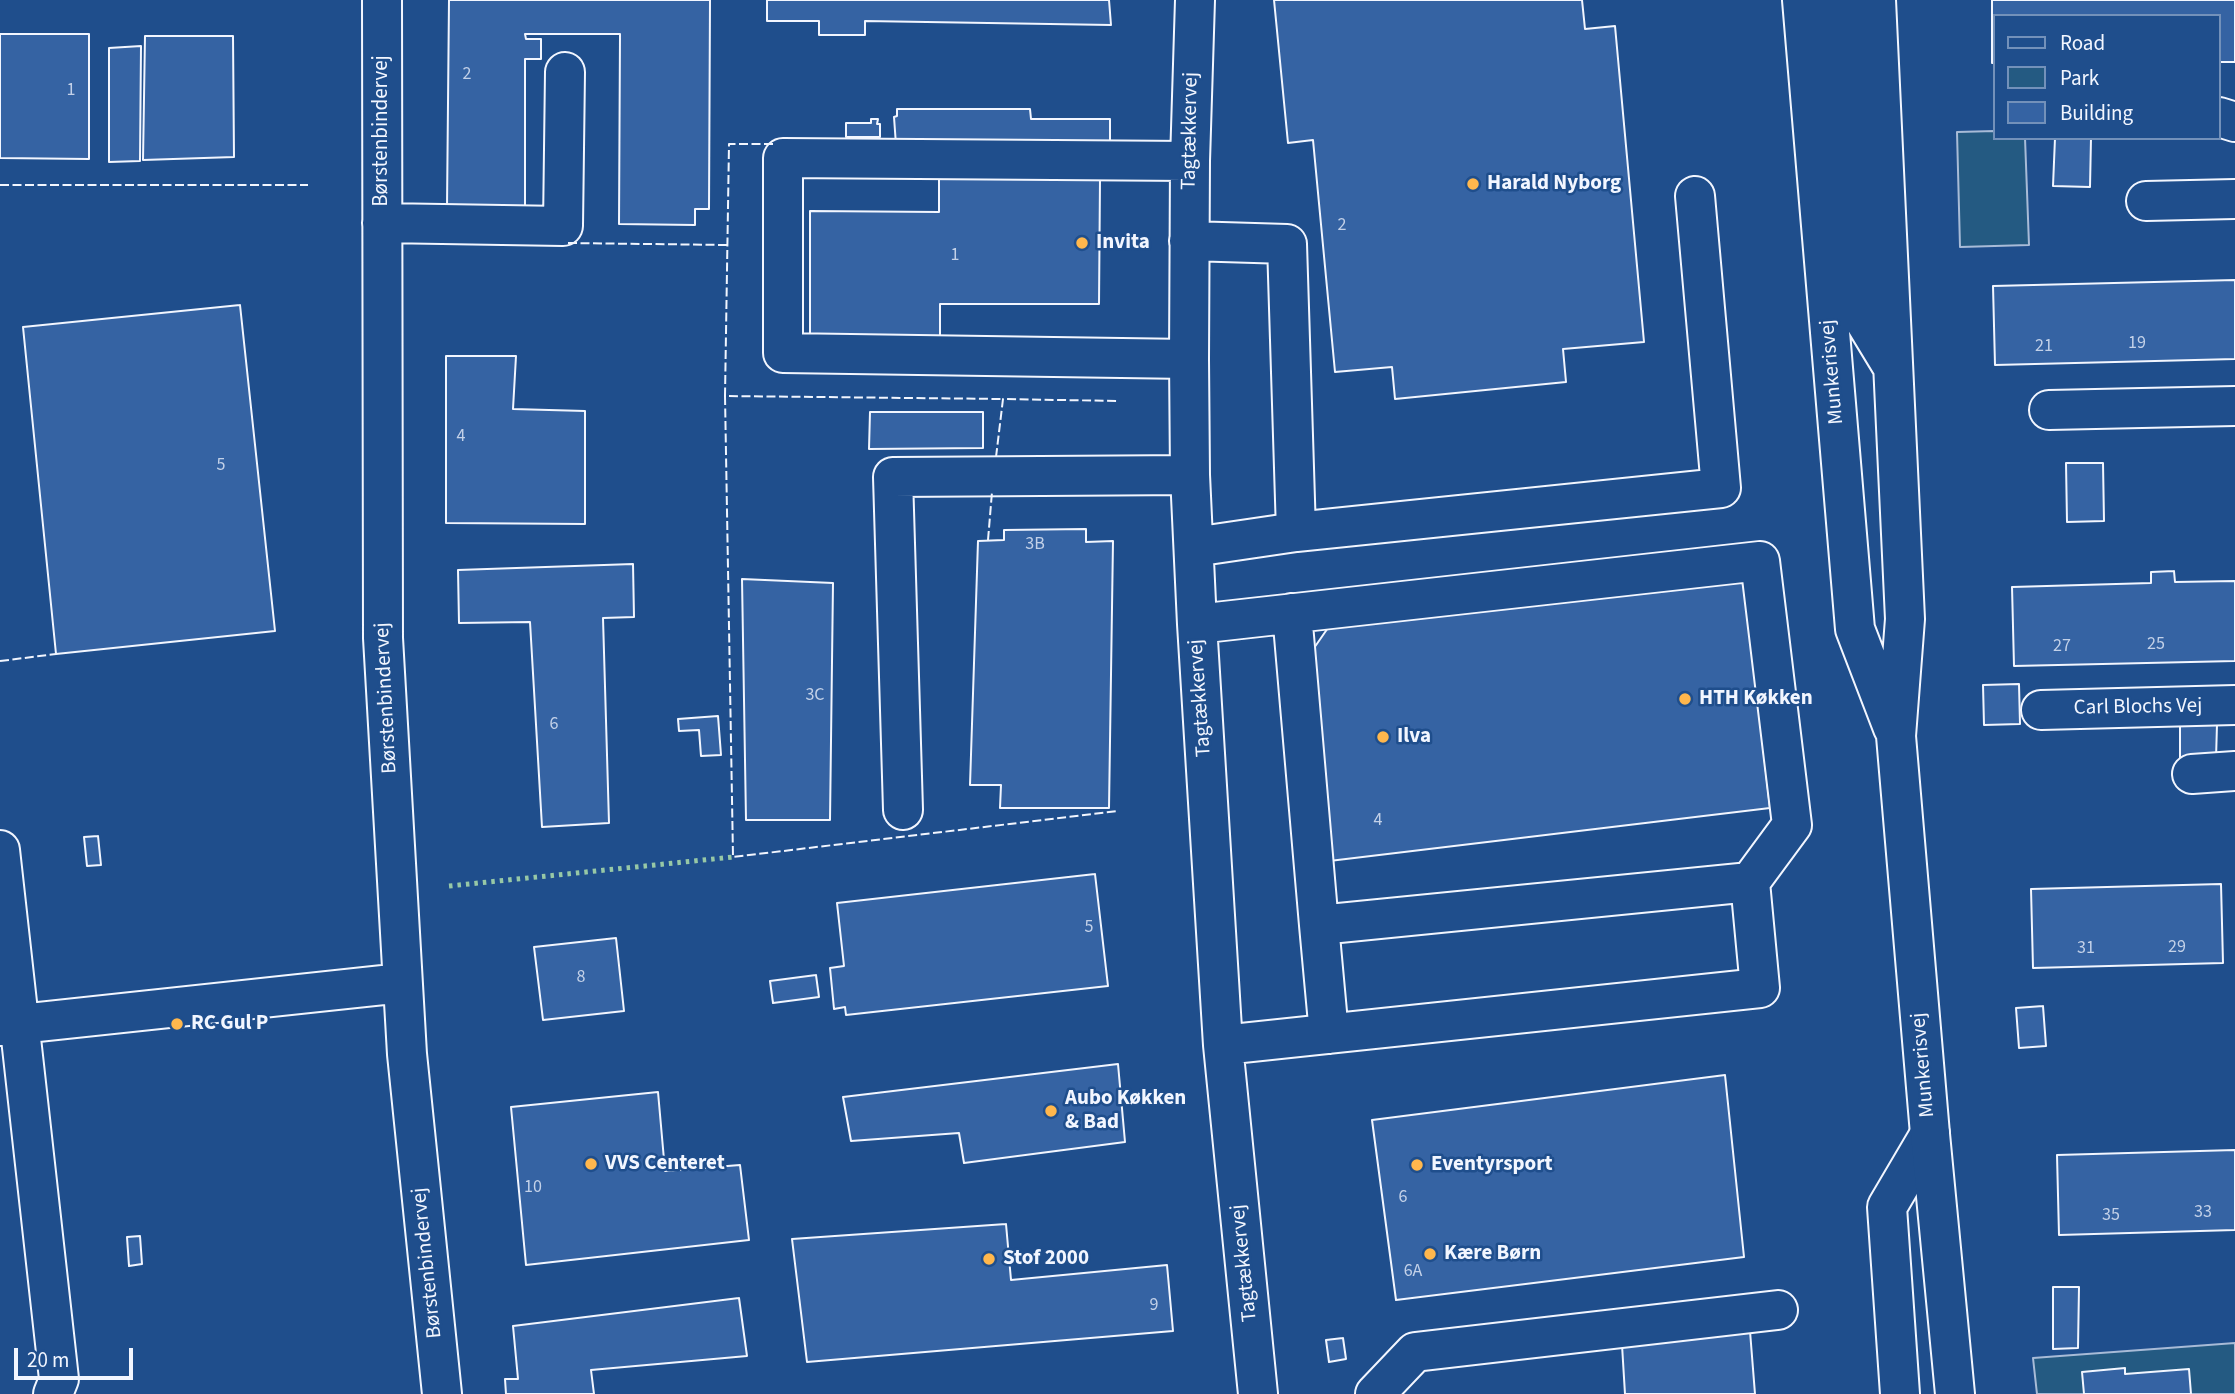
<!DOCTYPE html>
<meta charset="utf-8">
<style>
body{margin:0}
#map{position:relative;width:2235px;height:1394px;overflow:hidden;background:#1f4e8c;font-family:"Source Sans 3",sans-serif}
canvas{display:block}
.legend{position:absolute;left:1993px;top:14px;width:228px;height:126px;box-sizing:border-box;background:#1f4e8c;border:2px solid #7391ba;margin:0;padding:9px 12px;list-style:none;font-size:21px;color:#f2f6ff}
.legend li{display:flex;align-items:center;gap:14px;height:35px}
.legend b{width:35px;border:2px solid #7391ba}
.scale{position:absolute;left:14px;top:1348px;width:119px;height:32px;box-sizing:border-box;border:4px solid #f2f6ff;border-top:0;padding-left:9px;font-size:21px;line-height:24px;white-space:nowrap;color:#f2f6ff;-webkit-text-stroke:5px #1f4e8c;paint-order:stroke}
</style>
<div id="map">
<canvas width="2235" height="1394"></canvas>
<ul class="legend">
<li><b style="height:9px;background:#1f4e8c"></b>Road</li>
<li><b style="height:19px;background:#245a82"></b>Park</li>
<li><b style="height:19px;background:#3563a3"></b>Building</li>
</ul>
<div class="scale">20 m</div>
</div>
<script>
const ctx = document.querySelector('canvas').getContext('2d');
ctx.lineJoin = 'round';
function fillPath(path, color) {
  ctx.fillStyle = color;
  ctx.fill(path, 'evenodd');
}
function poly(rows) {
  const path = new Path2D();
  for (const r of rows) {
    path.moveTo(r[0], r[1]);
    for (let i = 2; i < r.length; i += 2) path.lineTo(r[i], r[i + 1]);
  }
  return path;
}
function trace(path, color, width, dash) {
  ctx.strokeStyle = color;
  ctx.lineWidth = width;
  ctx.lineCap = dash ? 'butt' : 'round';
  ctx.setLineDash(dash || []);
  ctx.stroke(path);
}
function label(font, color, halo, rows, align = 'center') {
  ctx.font = font + ' "Source Sans 3",sans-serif';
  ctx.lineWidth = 5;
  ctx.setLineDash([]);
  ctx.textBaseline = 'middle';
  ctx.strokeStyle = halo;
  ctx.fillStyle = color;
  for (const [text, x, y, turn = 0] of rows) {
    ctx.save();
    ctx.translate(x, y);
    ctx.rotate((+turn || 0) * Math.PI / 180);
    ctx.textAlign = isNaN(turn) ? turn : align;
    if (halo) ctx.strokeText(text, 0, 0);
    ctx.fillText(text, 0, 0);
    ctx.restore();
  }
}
const green = poly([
 [1995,131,1995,138,2025,138,2029,245,1960,247,1957,132,1995,131],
 [2235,1343,2235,1394,2037,1394,2033,1358,2235,1343]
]);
fillPath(green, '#245a82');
trace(green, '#a8bbd7', 2);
const building = poly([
 [449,0,710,0,709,209,695,209,695,225,619,224,620,34,525,34,526,39,541,39,541,59,525,59,525,208,447,207,449,0],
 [767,0,1109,0,1111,25,865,21,865,35,819,35,819,21,767,21,767,0],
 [1274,0,1582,0,1585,29,1615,26,1644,342,1563,349,1566,382,1395,399,1392,367,1335,372,1313,140,1288,143,1274,0],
 [1992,0,2235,0,2235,62,2219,62,2219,16,1995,16,1995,63,1992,63,1992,0],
 [0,34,89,34,89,159,0,158,0,34],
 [145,36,233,36,234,157,143,160,145,36],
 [141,46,140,161,109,162,109,48,141,46],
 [897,109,1030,109,1031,119,1110,119,1110,145,896,145,894,117,897,116,897,109],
 [871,119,878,119,877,124,880,124,880,137,846,137,846,123,871,123,871,119],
 [2055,138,2091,138,2090,187,2053,186,2055,138],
 [939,178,1100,179,1099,304,940,304,940,341,810,341,810,211,939,212,939,178],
 [2235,280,2235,359,1995,365,1993,286,2235,280],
 [240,305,275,631,56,654,23,327,240,305],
 [446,356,516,356,513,409,585,411,585,524,446,523,446,356],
 [870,412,983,412,983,448,869,449,870,412],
 [2066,463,2103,463,2104,521,2067,522,2066,463],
 [1086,529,1086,542,1113,541,1109,808,1000,808,1001,785,970,785,978,541,1004,540,1004,530,1086,529],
 [633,564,634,617,603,618,609,823,542,827,530,622,459,623,458,570,633,564],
 [2174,571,2175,582,2235,581,2235,661,2014,666,2012,587,2151,583,2151,572,2174,571],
 [742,579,833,583,830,820,746,820,742,579],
 [1744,579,1770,808,1321,862,1305,661,1330,625,1744,579],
 [2019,684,2020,724,1984,725,1983,685,2019,684],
 [718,716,721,755,701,756,699,730,679,731,678,719,718,716],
 [2180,724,2217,724,2216,759,2180,758,2180,724],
 [98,836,101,865,87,866,84,837,98,836],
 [1095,874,1108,986,846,1015,845,1007,834,1009,830,968,844,966,837,903,1095,874],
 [2221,884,2223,963,2033,968,2031,889,2221,884],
 [616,938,624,1011,543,1020,534,947,616,938],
 [816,975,819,997,773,1003,770,981,816,975],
 [2043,1006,2046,1046,2019,1048,2016,1008,2043,1006],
 [1118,1064,1125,1142,964,1163,959,1133,851,1141,843,1097,1118,1064],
 [1725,1075,1744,1257,1396,1300,1372,1120,1725,1075],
 [658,1092,665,1171,740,1165,749,1240,526,1265,511,1107,658,1092],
 [2235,1150,2235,1230,2059,1235,2057,1155,2235,1150],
 [1006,1224,1011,1280,1167,1265,1173,1331,807,1362,792,1239,1006,1224],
 [140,1236,142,1264,129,1266,127,1237,140,1236],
 [2053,1287,2079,1287,2078,1348,2053,1349,2053,1287],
 [739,1298,747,1356,591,1370,594,1394,506,1394,505,1379,518,1379,513,1326,739,1298],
 [1750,1331,1755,1394,1625,1394,1622,1345,1750,1331],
 [1343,1338,1346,1359,1329,1362,1326,1340,1343,1338],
 [2125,1368,2125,1374,2189,1369,2191,1394,2084,1394,2082,1372,2125,1368]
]);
fillPath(building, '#3563a3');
trace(building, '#f2f6ff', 2);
const minor = poly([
 [382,0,383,638,407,1054,442,1394],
 [1195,0,1190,161,1189,359,1190,475,1197,624,1223,1045,1258,1394],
 [2219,117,2235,122],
 [2146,201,2235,199],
 [382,223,563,226,565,72],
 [1189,241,1287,244,1296,532,1721,488,1695,196],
 [1189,359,783,353,783,158,1190,161],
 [2049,410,2235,406],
 [1194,547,1296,532],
 [1292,613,1319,925],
 [1197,624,1760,561,1792,825,1750,882],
 [2041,710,2235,705],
 [2192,774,2235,771],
 [903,810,893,477,1190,475],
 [0,850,59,1379,53,1394],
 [0,1026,402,983],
 [1223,1045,1760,988,1750,882,1319,925,1329,1034],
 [1375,1394,1415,1352,1778,1310],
 [1900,1394,1887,1207,1930,1134]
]);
const major = poly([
 [1802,0,1855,629,1893,728],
 [1838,0,1861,315,1892,366],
 [1876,0,1905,619,1896,736,1930,1134,1955,1394]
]);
trace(minor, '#f2f6ff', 42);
trace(major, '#f2f6ff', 42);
trace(minor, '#1f4e8c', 38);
trace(major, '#1f4e8c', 38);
trace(poly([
 [449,886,733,857]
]), '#97c8a6', 5, [3.5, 5]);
trace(poly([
 [773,144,729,144,725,396,1003,399],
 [0,185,308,185],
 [568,243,727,245],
 [725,396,733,857,1118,811],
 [996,457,1003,399,1118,401],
 [988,540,992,492],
 [0,661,56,654]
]), '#f2f6ff', 2, [9, 3.5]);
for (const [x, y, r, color] of [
 [1473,184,7,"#ffb74d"],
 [1082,243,7,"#ffb74d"],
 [1685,699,7,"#ffb74d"],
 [1383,737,7,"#ffb74d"],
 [177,1024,7,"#ffb74d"],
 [1051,1111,7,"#ffb74d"],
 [591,1164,7,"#ffb74d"],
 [1417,1165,7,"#ffb74d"],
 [1430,1254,7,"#ffb74d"],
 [989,1259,7,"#ffb74d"]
]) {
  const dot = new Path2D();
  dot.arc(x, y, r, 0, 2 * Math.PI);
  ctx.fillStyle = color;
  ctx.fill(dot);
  trace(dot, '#1f4e8c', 2.5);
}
label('18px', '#c3d1e8', null, [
 ["2",467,75],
 ["1",71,91],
 ["2",1342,226],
 ["1",955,256],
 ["19",2137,344],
 ["21",2044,347],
 ["4",461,437],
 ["5",221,466],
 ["3B",1035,545],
 ["25",2156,645],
 ["27",2062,647],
 ["3C",815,696],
 ["6",554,725],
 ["4",1378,821],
 ["5",1089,928],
 ["29",2177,948],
 ["31",2086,949],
 ["8",581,978],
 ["10",533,1188],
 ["6",1403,1198],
 ["33",2203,1213],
 ["35",2111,1216],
 ["6A",1413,1272],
 ["9",1154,1306]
]);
label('21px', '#f2f6ff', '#1f4e8c', [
 ["Børstenbindervej",382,131,-90],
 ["Tagtækkervej",1191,131,-89],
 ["Munkerisvej",1833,372,-95],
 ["Børstenbindervej",387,698,-93],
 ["Tagtækkervej",1201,698,-94],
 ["Carl Blochs Vej",2138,708,-1],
 ["Munkerisvej",1924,1065,-95],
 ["Børstenbindervej",428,1263,-96],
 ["Tagtækkervej",1245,1263,-96]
]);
label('bold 21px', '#f2f6ff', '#1f4e8c', [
 ["Harald Nyborg",1487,184],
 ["Invita",1096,243],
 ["HTH Køkken",1699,699],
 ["Ilva",1397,737],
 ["RC Gul P",191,1024],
 ["Aubo Køkken",1065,1099],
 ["& Bad",1065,1123],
 ["VVS Centeret",605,1164],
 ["Eventyrsport",1431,1165],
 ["Kære Børn",1444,1254],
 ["Stof 2000",1003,1259]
], 'left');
</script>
